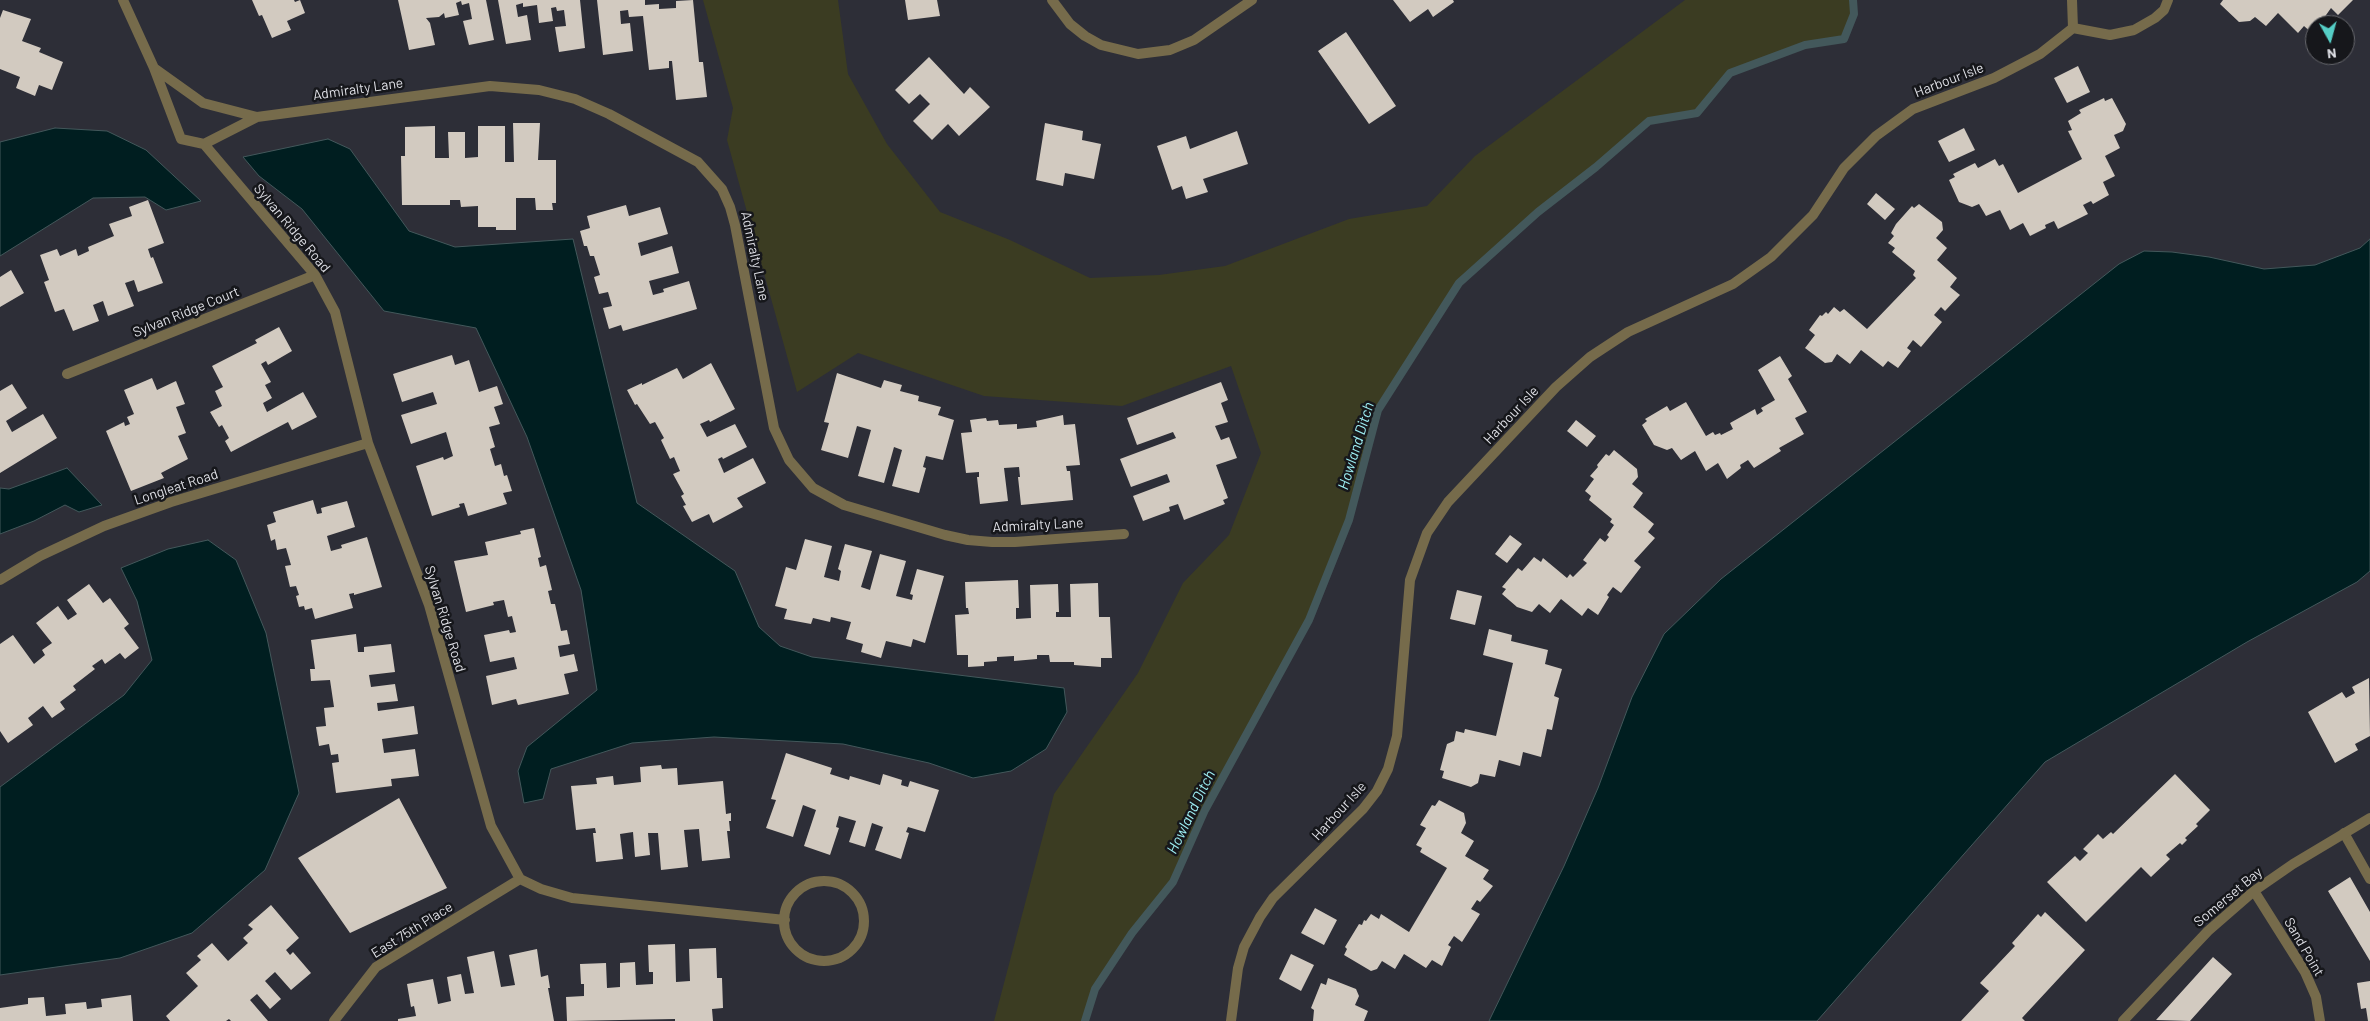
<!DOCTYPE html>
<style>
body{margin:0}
#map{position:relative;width:2370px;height:1021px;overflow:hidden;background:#2d2e37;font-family:Barlow,sans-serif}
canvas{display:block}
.north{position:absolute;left:2305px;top:15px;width:50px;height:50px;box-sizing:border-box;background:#16171b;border:1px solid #66676c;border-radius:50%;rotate:173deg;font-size:14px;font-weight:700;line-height:20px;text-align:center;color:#dedfe5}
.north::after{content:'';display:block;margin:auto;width:18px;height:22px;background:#55cec6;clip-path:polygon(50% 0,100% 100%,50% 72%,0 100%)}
</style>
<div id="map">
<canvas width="2370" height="1021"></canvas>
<div class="north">N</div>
</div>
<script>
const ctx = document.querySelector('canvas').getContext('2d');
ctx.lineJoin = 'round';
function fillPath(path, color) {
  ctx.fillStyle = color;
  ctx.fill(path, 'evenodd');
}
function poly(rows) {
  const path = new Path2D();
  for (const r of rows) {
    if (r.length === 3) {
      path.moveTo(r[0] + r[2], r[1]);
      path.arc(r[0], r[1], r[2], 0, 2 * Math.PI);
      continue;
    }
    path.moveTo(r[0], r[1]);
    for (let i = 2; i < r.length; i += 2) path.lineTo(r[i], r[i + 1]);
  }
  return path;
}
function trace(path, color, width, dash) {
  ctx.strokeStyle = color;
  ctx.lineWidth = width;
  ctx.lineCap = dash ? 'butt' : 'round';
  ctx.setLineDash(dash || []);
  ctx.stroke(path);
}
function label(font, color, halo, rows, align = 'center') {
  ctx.font = font + ' Barlow,sans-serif';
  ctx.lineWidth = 5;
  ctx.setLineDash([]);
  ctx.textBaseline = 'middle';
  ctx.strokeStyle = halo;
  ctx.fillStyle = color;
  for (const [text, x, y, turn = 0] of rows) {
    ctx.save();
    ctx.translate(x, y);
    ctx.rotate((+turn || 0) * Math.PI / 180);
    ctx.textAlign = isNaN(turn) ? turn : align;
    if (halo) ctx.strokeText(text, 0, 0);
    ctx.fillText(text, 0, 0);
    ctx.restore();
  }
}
fillPath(poly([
 [703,0,838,0,848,74,887,144,940,212,1010,240,1090,278,1159,275,1225,266,1349,219,1427,206,1475,156,1685,0,1853,0,1854,14,1844,39,1805,45,1730,73,1697,113,1649,121,1596,167,1538,212,1459,283,1378,410,1349,520,1309,620,1205,810,1173,882,1132,933,1095,989,1085,1021,994,1021,1054,794,1138,673,1183,583,1229,535,1261,453,1231,366,1122,406,984,396,858,353,797,392,727,140,733,108]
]), '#3b3c22');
const water = poly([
 [55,128,107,131,146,150,201,201,166,210,145,197,93,198,0,256,0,142,55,128],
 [328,139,350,149,409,231,455,247,573,239,637,503,735,571,759,627,780,646,812,657,1064,688,1067,712,1046,749,1011,771,973,778,929,763,843,744,714,737,632,743,551,769,543,799,524,803,518,771,527,747,597,690,581,590,527,437,476,328,384,311,302,209,259,176,243,157,328,139],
 [2370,239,2370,571,2357,582,2247,642,2045,762,1817,1021,1489,1021,1564,866,1598,788,1632,697,1664,634,1721,579,2119,264,2144,251,2172,252,2209,257,2264,269,2315,265,2360,248,2370,239],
 [67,468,102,505,79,512,65,505,34,521,0,534,0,488,9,489,67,468],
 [208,540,236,560,266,633,299,793,265,870,192,933,120,958,0,975,0,787,124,695,152,660,137,601,121,568,168,549,208,540]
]);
fillPath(water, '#001e20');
trace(water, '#43585b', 1);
trace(poly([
 [1085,1021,1095,989,1132,933,1173,882,1205,810,1309,620,1349,520,1378,410,1459,283,1538,212,1596,167,1649,121,1697,113,1730,73,1805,45,1844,39,1854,14,1853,0]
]), '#43585b', 8);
fillPath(poly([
 [252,0,294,0,295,2,300,0,305,13,287,21,291,30,272,38,262,15,259,16],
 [398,0,486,0,494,40,469,45,463,21,472,19,469,3,462,5,461,1,456,3,459,15,445,18,444,13,439,17,426,18,430,23,435,45,409,50],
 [498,0,580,0,585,48,559,52,555,27,566,26,564,10,557,11,556,7,551,8,553,21,539,23,537,5,523,7,523,3,516,5,518,17,527,15,531,40,506,44],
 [597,0,645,0,645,5,659,4,659,9,676,8,676,1,693,0,699,62,703,62,707,97,676,100,672,61,669,61,669,68,649,70,643,16,629,17,628,10,620,11,621,24,630,23,633,51,603,55],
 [905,0,937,0,940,16,908,20],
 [1393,0,1453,0,1454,2,1433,17,1428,9,1410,22],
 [2223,0,2353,0,2338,15,2331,8,2319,25,2315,25,2313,34,2304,26,2298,33,2278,13,2266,26,2255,17,2250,21,2239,22,2220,4],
 [3,10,31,19,22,41,41,48,39,52,63,62,52,90,39,85,35,96,16,88,20,77,0,69,0,18],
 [1346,32,1396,106,1369,124,1318,51],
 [929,57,964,94,970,87,990,107,959,136,948,124,932,140,913,121,930,104,920,94,909,104,895,90],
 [2078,66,2090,92,2067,103,2054,78],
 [2104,98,2105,101,2112,98,2126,124,2123,131,2114,135,2120,148,2105,156,2115,176,2103,182,2109,195,2093,204,2091,201,2083,205,2088,214,2058,229,2054,221,2045,225,2046,228,2030,236,2023,223,2010,230,2000,210,1986,216,1979,204,1972,207,1959,202,1949,180,1955,177,1953,174,1975,163,1978,168,1995,159,1999,166,2003,164,2018,193,2082,159,2068,131,2072,130,2068,121,2081,113,2079,110],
 [513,123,540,123,538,160,556,160,556,203,552,203,553,210,536,210,535,198,516,198,516,230,496,230,496,227,478,227,478,206,461,207,460,200,450,200,450,205,402,205,401,156,405,156,405,127,435,126,435,158,449,158,448,132,465,132,465,158,478,157,478,126,505,126,505,162,514,162],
 [1045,123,1083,131,1082,140,1101,144,1094,179,1065,173,1063,186,1036,180],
 [1964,128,1975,150,1949,162,1938,141],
 [1237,131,1248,164,1203,179,1208,192,1186,199,1182,186,1172,190,1157,146,1186,136,1190,149],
 [1876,193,1895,209,1885,220,1867,204],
 [148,200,164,243,148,249,151,258,153,257,163,283,138,292,134,280,125,283,134,306,108,316,103,301,93,305,99,321,73,331,64,309,55,312,44,282,49,280,40,255,57,249,60,256,76,249,78,256,89,251,88,247,114,236,109,224,132,216,129,207],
 [1919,204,1942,222,1943,230,1936,238,1947,248,1937,260,1957,278,1950,287,1960,295,1945,311,1941,307,1934,315,1942,322,1921,347,1913,340,1907,348,1911,351,1898,368,1888,361,1883,367,1861,350,1850,364,1837,354,1832,362,1825,363,1805,348,1815,335,1809,330,1820,315,1822,316,1826,312,1828,314,1834,307,1840,312,1844,309,1867,329,1916,278,1913,275,1915,271,1892,252,1895,248,1888,243,1894,236,1891,233,1896,224,1912,206,1914,208],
 [626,205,629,216,660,207,668,234,638,243,641,256,672,246,679,273,649,281,653,295,664,292,663,289,689,281,697,309,623,331,621,325,609,329,603,308,612,306,608,292,599,294,594,277,600,275,594,256,590,256,587,246,584,246,580,231,590,228,587,216],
 [11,270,24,293,0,307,0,277],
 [279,327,292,351,268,365,266,361,261,364,271,382,265,385,272,398,263,403,267,412,303,392,317,417,292,430,288,422,231,452,225,441,229,438,222,425,219,427,210,412,222,406,215,391,223,387,212,366,257,343,255,340],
 [452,355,455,365,469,360,479,392,497,386,503,404,494,407,500,424,489,427,495,447,490,449,495,466,501,464,504,476,507,475,512,491,503,493,507,504,468,516,464,503,459,504,460,507,432,516,416,466,443,457,444,460,453,456,446,432,411,444,401,415,437,404,433,392,402,402,393,374],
 [1780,356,1792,376,1788,379,1807,412,1795,418,1804,434,1779,448,1781,451,1754,468,1748,460,1740,465,1741,468,1727,479,1718,463,1706,471,1695,451,1681,460,1672,448,1667,450,1654,445,1642,425,1647,421,1645,419,1667,406,1670,411,1686,402,1706,436,1713,432,1715,435,1720,433,1721,435,1733,429,1730,423,1755,409,1757,415,1763,411,1761,408,1775,400,1758,370],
 [711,363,735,409,710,422,709,420,700,424,707,437,735,424,747,447,723,459,722,457,718,459,724,473,753,458,766,483,737,498,743,507,713,523,709,514,692,522,683,506,686,505,681,496,684,494,673,474,680,471,674,457,670,459,661,440,664,438,655,422,650,424,637,404,635,405,627,390,642,383,642,385,677,368,683,379],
 [837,373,881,388,884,380,902,385,900,391,919,396,918,401,941,407,938,415,954,420,943,460,926,456,923,467,926,468,919,493,892,486,902,450,894,447,884,483,858,476,871,430,857,426,848,458,821,450,829,423,824,422],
 [152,378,157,390,176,381,185,404,176,407,186,433,178,436,188,459,161,473,164,478,131,491,106,431,124,422,125,426,130,424,127,417,134,414,124,390],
 [1221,382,1228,400,1221,403,1228,422,1215,426,1221,440,1229,437,1237,458,1216,465,1228,498,1223,500,1225,504,1184,520,1178,504,1169,507,1170,511,1143,521,1133,496,1170,482,1167,474,1131,487,1120,459,1176,438,1173,432,1137,445,1127,418],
 [12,384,27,408,6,421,12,432,43,414,57,438,0,473,0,391],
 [1063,415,1064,425,1075,424,1080,465,1066,466,1067,471,1070,471,1073,500,1021,505,1018,477,1020,477,1019,467,1004,468,1008,501,980,504,977,477,979,477,979,472,966,473,961,433,972,432,970,420,986,418,987,421,998,420,999,425,1017,424,1017,429,1037,427,1036,421],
 [1576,420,1596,436,1587,447,1567,431],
 [1614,450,1637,469,1638,477,1632,484,1643,493,1633,507,1654,524,1648,532,1655,538,1634,561,1641,567,1621,593,1613,587,1607,595,1609,597,1598,615,1588,608,1582,616,1561,599,1550,613,1539,604,1532,612,1517,607,1502,594,1506,589,1502,587,1518,568,1522,571,1534,557,1541,562,1543,558,1567,578,1570,574,1573,577,1587,563,1583,560,1600,538,1605,542,1609,537,1607,535,1614,525,1610,522,1612,519,1589,500,1591,496,1585,491,1594,479,1590,476,1598,467,1597,465,1606,454,1609,456],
 [313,500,317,514,322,513,321,508,347,501,355,527,327,536,331,551,342,548,341,545,367,537,382,587,354,595,354,593,349,594,353,608,315,619,312,608,305,610,304,606,299,607,296,596,299,595,296,586,290,587,285,566,291,565,286,548,277,550,275,539,271,541,267,525,276,522,273,512],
 [534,528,541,557,538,558,540,567,546,565,552,590,548,591,551,604,555,604,561,631,567,630,570,644,558,646,560,657,574,654,578,671,564,674,569,694,518,705,516,699,492,705,486,676,517,669,514,657,490,662,484,635,509,630,510,633,516,632,512,616,508,617,504,600,493,602,494,605,466,612,454,561,488,555,485,542,521,534,520,531],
 [1510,535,1522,544,1507,563,1495,554],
 [805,539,832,546,824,577,839,581,841,571,838,569,845,544,872,551,861,587,870,590,880,554,906,561,896,596,912,600,913,595,910,594,917,569,944,576,925,643,913,639,911,647,886,641,881,658,861,652,863,644,846,639,851,622,831,617,830,622,813,618,811,624,784,619,787,609,775,606,786,567,796,570],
 [1018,580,1019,608,1016,608,1016,619,1031,618,1030,585,1058,584,1059,612,1056,612,1056,617,1071,617,1070,584,1098,583,1099,617,1110,617,1112,658,1101,658,1101,667,1074,665,1074,662,1050,662,1049,655,1037,655,1037,659,1014,661,1014,656,997,657,997,661,984,662,984,666,968,667,968,655,957,655,955,615,969,614,968,608,966,608,965,582],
 [89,584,103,603,110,598,129,624,124,628,139,648,125,659,120,653,105,664,102,659,92,666,95,669,73,686,76,690,60,702,65,709,52,718,43,706,28,718,33,725,8,743,0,731,0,644,13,635,34,664,45,655,42,650,52,643,36,623,58,606,68,620,77,614,67,600],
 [1457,590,1482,596,1475,625,1450,619],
 [1489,629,1512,635,1511,641,1548,650,1545,664,1562,669,1554,696,1559,698,1552,730,1547,729,1541,757,1523,752,1520,766,1499,760,1495,777,1480,774,1478,783,1471,787,1442,778,1444,771,1440,770,1447,744,1454,741,1456,731,1464,733,1465,729,1496,736,1513,663,1483,655],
 [356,634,358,652,364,652,364,647,391,644,395,672,369,675,371,687,395,684,398,701,377,703,378,711,414,706,418,734,382,739,384,753,415,749,419,776,391,779,392,786,336,793,332,763,339,762,338,754,331,755,329,744,319,746,316,727,326,726,324,708,334,707,330,680,311,681,310,669,315,669,311,640],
 [2369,678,2370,736,2355,744,2358,750,2335,763,2308,712,2342,692,2346,698,2355,693,2352,687],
 [786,753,832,768,830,774,849,780,850,776,880,785,883,774,902,780,901,785,908,787,910,781,939,790,925,832,908,827,906,832,909,833,901,859,875,850,883,827,872,823,865,847,849,842,856,821,839,816,836,827,839,828,830,855,804,846,816,810,803,805,793,837,766,828,776,800,771,799],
 [661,765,662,769,677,768,678,785,723,781,726,814,731,813,731,821,729,821,730,831,727,831,730,858,702,861,699,829,684,830,688,867,661,870,658,833,648,833,650,855,635,857,633,832,620,834,623,859,596,862,593,833,596,833,595,828,576,830,571,786,597,784,596,778,613,776,614,785,641,782,640,767],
 [2175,774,2210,810,2196,824,2198,826,2185,838,2187,840,2182,845,2180,843,2166,855,2170,859,2151,877,2141,867,2086,922,2047,882,2075,856,2080,861,2088,853,2083,849,2098,834,2103,839,2111,832,2113,834],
 [399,798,447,888,350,933,298,858],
 [1439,800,1464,813,1466,823,1461,833,1474,841,1465,856,1489,870,1483,879,1493,886,1480,902,1477,900,1471,909,1480,914,1462,942,1454,936,1448,945,1451,947,1442,966,1432,960,1426,968,1404,954,1395,969,1382,961,1377,969,1371,971,1344,955,1347,949,1345,947,1359,924,1362,925,1364,920,1366,921,1371,914,1379,919,1381,914,1409,932,1447,868,1420,852,1422,848,1416,845,1426,828,1420,825,1432,805,1435,806],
 [2350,877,2370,912,2370,961,2328,891],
 [271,905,299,938,286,950,290,955,293,952,311,973,291,990,275,972,265,981,281,999,270,1009,257,994,250,1000,268,1021,231,1021,229,1019,226,1021,170,1021,166,1016,198,986,186,973,201,960,197,956,212,943,228,961,248,943,243,938,253,929,248,925],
 [1315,908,1337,920,1324,945,1301,933],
 [2045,912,2085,950,2022,1018,2025,1021,1961,1021,1989,991,1980,983,2015,946,2012,943,2038,914,2041,917],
 [675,944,676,982,690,981,689,949,716,948,717,978,722,978,723,1008,712,1009,713,1021,675,1021,675,1019,567,1021,566,997,584,996,584,984,581,984,580,964,606,963,607,988,620,987,620,963,635,962,636,985,653,984,653,972,649,972,648,945],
 [537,949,541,977,548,975,550,988,548,988,554,1021,398,1021,398,1019,416,1016,414,1006,411,1007,407,984,433,979,438,1004,451,1001,447,977,461,974,465,994,474,993,467,957,494,951,501,987,515,985,509,955],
 [1291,954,1314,965,1301,991,1279,979],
 [2213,957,2232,974,2190,1021,2156,1020],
 [1328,978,1356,989,1359,996,1355,1005,1368,1011,1364,1021,1313,1021,1314,1010,1311,1008,1321,983,1326,985],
 [2370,981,2370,1021,2368,1021,2366,1008,2361,1009,2357,983],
 [131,995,133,1021,0,1021,0,1008,28,1004,28,998,44,997,46,1016,66,1014,65,1004,86,1002,87,1009,102,1007,101,999]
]), '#d2cac0');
trace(poly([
 [2344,833,2370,879]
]), '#766b4b', 10);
trace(poly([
 [123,0,154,68,181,139,204,144,257,117],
 [1052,0,1070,24,1085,36,1101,45,1138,54,1170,50,1194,40,1252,0],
 [2072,0,2073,28],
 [2073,28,2110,35,2134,30,2155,18,2164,10,2168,0],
 [154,68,203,103,257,117,490,86,539,90,575,99,609,114,698,162,722,189,730,207,735,225,774,428,789,460,813,488,844,505,945,535,968,540,992,542,1015,542,1124,534],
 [204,144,315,275,335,312,368,443,429,605,491,826,520,879,541,889,572,898,785,920],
 [67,374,315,275],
 [0,580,40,556,104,526,171,502,368,443],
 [824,921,40],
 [2254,891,2305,972,2316,997,2320,1021],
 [334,1021,376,967,520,879],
 [1231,1021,1238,968,1244,947,1260,917,1273,898,1363,809,1377,791,1388,769,1397,736,1410,580,1427,533,1448,502,1556,387,1590,357,1628,332,1733,284,1771,257,1813,215,1844,168,1876,136,1913,109,1994,78,2040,54,2073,28],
 [2123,1021,2208,931,2254,891,2293,864,2370,818]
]), '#766b4b', 10);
label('14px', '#dedfe5', '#16171b', [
 ["Harbour Isle",1949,80,-21],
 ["Admiralty Lane",358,89,-8],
 ["Sylvan Ridge Road",292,228,50],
 ["Admiralty Lane",755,256,78],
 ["Sylvan Ridge Court",186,312,-22],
 ["Harbour Isle",1511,415,-47],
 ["Longleat Road",176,487,-18],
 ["Admiralty Lane",1038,525,-3],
 ["Sylvan Ridge Road",445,619,73],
 ["Harbour Isle",1339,811,-48],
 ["Somerset Bay",2228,897,-40],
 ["East 75th Place",412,930,-32],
 ["Sand Point",2304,947,60]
]);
label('italic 15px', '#9eeff4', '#16171b', [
 ["Howland Ditch",1356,446,-73],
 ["Howland Ditch",1191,812,-64]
]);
</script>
